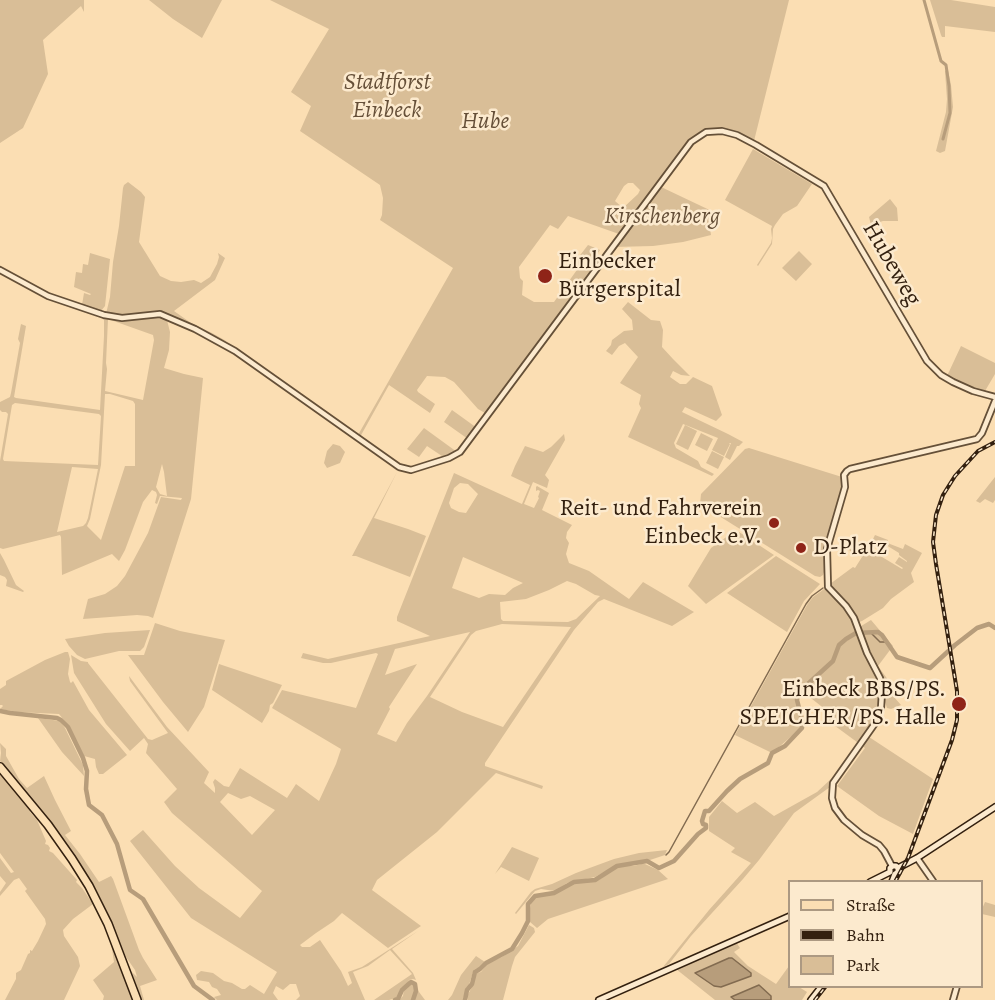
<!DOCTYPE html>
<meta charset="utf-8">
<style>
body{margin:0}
#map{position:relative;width:995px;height:1000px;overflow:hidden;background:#fbdeb3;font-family:Alegreya,serif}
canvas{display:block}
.legend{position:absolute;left:788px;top:880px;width:195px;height:108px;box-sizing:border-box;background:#fceace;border:2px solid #ac9982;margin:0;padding:8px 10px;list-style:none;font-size:18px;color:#33200f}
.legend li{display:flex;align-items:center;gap:12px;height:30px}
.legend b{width:30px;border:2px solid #ac9982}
</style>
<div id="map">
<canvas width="995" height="1000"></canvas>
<ul class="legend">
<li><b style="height:8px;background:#fbdeb3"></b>Straße</li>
<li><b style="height:8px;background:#33200f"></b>Bahn</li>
<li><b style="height:16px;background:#d9be97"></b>Park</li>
</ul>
</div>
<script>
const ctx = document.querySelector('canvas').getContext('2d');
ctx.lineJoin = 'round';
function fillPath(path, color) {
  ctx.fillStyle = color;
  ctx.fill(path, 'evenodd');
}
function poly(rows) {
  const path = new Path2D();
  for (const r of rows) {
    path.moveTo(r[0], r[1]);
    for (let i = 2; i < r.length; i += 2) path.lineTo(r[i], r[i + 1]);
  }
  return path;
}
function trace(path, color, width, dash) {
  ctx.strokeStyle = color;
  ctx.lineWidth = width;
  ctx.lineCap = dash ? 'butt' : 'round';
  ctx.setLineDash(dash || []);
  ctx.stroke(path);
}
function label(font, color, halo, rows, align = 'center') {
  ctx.font = font + ' Alegreya,serif';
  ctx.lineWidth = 5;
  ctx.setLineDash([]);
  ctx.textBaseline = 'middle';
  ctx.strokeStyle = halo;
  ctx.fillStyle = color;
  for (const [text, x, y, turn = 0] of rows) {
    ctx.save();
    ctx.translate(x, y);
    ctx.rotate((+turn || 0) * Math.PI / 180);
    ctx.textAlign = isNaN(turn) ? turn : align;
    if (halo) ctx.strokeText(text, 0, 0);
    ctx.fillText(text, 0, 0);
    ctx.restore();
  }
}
fillPath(poly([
 [0,0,84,0,84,12,81,6,43,40,48,74,23,128,0,143],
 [149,0,222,0,202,38,173,19],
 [270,0,789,0,754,141,753,142,734,132,725,129,712,128,711,133,699,138,692,144,659,186,718,214,710,228,711,235,683,242,653,246,613,247,622,236,619,234,568,216,558,229,550,225,519,267,520,278,523,281,522,295,534,302,554,302,579,267,574,263,588,245,600,250,591,263,594,265,490,409,488,409,485,413,478,409,454,382,445,377,427,376,417,390,418,392,435,404,430,413,389,385,360,437,358,435,453,268,380,220,382,215,383,198,380,185,300,131,311,106,291,92,329,29],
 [628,183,633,183,640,190,638,194,623,208,615,201,624,186],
 [930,0,951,0,995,7,995,32,945,26,945,37,942,37,941,35],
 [948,70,951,85,953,107,945,151,940,153,936,151,946,112,947,99,945,71],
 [753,149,812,184,797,206,783,214,775,225,773,229,772,244,758,266,757,265,771,243,772,238,771,229,772,226,725,200],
 [128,182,141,192,145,197,139,242,160,276,171,281,181,282,194,280,201,283,210,277,217,264,219,257,218,253,225,258,215,280,174,311,191,323,212,333,228,342,163,313,151,312,119,316,106,314,110,297,113,262,119,226,123,188,124,185],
 [890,199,897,208,898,221,883,221,871,225,869,217],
 [799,251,812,264,796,281,782,268],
 [90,253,110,259,105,306,101,311,82,305,84,293,90,295,91,294,74,287,76,272,82,273,83,264,88,265],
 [628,302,651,320,660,321,663,330,662,347,673,359,690,376,681,375,673,371,670,377,680,384,686,384,693,377,712,386,722,415,716,421,685,407,682,412,728,434,743,442,739,446,737,446,730,460,725,457,731,443,729,443,730,444,724,456,712,450,718,438,683,424,674,443,676,448,698,461,701,467,714,474,712,476,628,437,641,408,639,404,641,395,620,383,638,357,625,343,619,346,612,355,606,351,611,345,612,340,624,331,633,330,632,320,622,309],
 [160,316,167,320,170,332,169,350,164,368,184,374,203,378,191,499,153,618,148,616,137,615,83,619,88,599,105,594,117,586,125,576,148,533,161,497,181,500,182,498,160,496,157,504,155,503,157,495,156,492,152,490,143,502,125,550,119,561,112,554,62,575,61,537,60,535,3,549,0,548,0,461,8,414,6,412,2,412,0,410,0,402,10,397,11,393,20,343,18,339,21,324,26,326,14,397,16,398,100,410,104,336,104,320,101,317,108,319,124,320],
 [108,319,153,335,154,340,143,400,105,391,107,369,106,363],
 [105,394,110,394,133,401,135,404,135,466,125,466,101,540,87,526,90,519,101,465],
 [15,403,99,414,101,416,98,465,4,461,3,459,12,405],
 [162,464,164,472,167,496,160,494,156,487],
 [72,467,98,469,88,518,86,523,83,526,57,532],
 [961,346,995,363,995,374,985,391,966,386,947,376],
 [452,410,477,428,468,439,444,422],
 [685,425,697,431,688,450,676,444],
 [424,428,457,452,445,458,427,446,419,457,407,449],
 [701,433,713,439,707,451,695,445],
 [564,434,565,440,545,475,549,480,547,488,533,482,524,504,534,508,539,498,538,497,540,491,538,490,536,491,536,487,537,486,549,493,542,510,572,525,567,532,566,538,569,543,566,554,569,563,589,571,629,599,643,582,694,612,672,626,604,599,598,602,574,630,485,763,485,766,543,786,542,789,496,773,437,832,377,880,372,890,421,926,388,948,342,913,334,921,316,933,300,945,302,947,310,947,320,940,341,971,348,986,352,983,348,972,362,967,418,931,392,949,413,973,416,980,413,979,409,980,408,983,400,989,399,995,396,998,389,1000,374,1000,412,974,390,950,368,966,353,972,365,1000,296,1000,300,996,296,984,290,984,283,990,276,986,273,993,278,1000,217,1000,214,997,221,995,217,989,212,987,209,982,197,980,196,975,201,971,213,973,224,981,232,983,242,989,245,989,250,985,264,994,277,972,191,918,130,841,143,830,175,866,199,888,240,918,262,891,172,813,164,802,177,789,146,753,148,744,144,738,130,751,106,724,74,673,71,655,81,661,88,662,88,663,148,739,152,740,168,733,130,681,129,676,167,727,209,772,204,783,215,793,215,788,213,782,215,779,224,786,229,787,240,768,287,798,296,784,319,801,336,764,341,749,272,708,282,690,356,708,378,654,376,653,331,663,323,663,301,658,303,653,328,659,430,636,397,621,397,617,454,473,522,504,530,485,511,476,515,466,525,446,543,452,551,447],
 [460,483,468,484,478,494,466,513,459,512,451,508,449,503,454,488],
 [463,557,523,583,513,588,505,595,489,594,479,598,452,588],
 [567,581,576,584,595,595,600,596,576,619,568,622,503,621,501,619,500,602,526,599,549,590],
 [502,624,571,627,503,727,462,712,430,697,471,635,476,631],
 [470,632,427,696,407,723,396,742,377,734,390,709,389,707,417,664,385,675,395,649],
 [228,793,241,799,250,796,275,810,252,835,220,802],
 [333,444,340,446,345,452,340,463,327,468,324,463,327,451],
 [749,448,842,477,842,489,826,542,825,569,823,575,820,577,815,576,700,504,701,494,745,449],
 [712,451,724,457,718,469,706,463],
 [397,472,374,518,408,529,426,536,410,577,356,556,352,556],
 [995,477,995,500,993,503,985,499,980,503,976,501],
 [736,530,774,555,706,604,688,586,711,548],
 [854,535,856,536,850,548,863,554,865,551,867,551,875,535,888,540,887,542,890,544,903,549,905,544,922,553,911,573,914,582,891,599,883,608,862,621,859,622,856,619,837,595,837,593,831,587,830,584,853,567,855,568,862,557,847,549],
 [878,540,899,553,899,555,907,561,907,562,899,557,895,563,903,568,902,569,872,551],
 [0,553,4,560,16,585,24,591,23,592,6,586,7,580,5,577,0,575],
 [776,556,820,584,804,601,787,632,727,593],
 [827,587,842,603,858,628,871,620,893,646,878,666,891,684,886,688,901,705,891,709,887,708,885,702,881,702,876,719,866,735,933,779,913,834,879,816,837,786,865,748,827,720,831,714,802,691,834,661,840,646,856,634,859,634,858,632,856,633,838,644,832,660,799,691,796,700,801,721,801,728,772,753,735,735,807,605,813,597],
 [155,623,180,631,225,640,204,707,188,732,163,702,128,655,144,655],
 [150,630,144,647,140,651,119,651,85,659,77,655,69,646,65,639,105,633],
 [65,652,68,652,70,659,68,674,70,682,71,683,73,681,89,710,127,755,103,774,99,774,96,767,95,759,84,756,68,725,59,714,16,712,0,709,3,706,2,705,0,705,0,689,6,685,6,681,45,660],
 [219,664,282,685,273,703,270,705,269,711,262,723,212,690],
 [38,718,60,721,65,728,83,765,84,776,62,752],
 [0,743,6,749,6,756,19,779,27,788,44,776,55,800,71,831,65,835,80,854,99,882,111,876,113,879,139,950,143,958,157,980,140,986,144,1000,141,1000,132,972,137,977,135,970,126,957,99,895,73,852,44,813,0,761,1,753],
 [0,772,30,809,30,812,37,820,46,841,45,844,48,845,50,848,49,851,53,853,77,880,76,882,82,888,93,904,73,919,63,930,64,936,78,957,80,966,64,1000,5,1000,16,979,16,973,21,970,28,954,30,953,30,950,32,951,38,941,46,924,45,919,25,891,27,889,19,878,14,880,0,896,0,892,6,883,0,876,0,858,11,873,14,872,0,853],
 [834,778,830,787,794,813,759,860,743,879,691,936,669,964,663,967,709,910,751,863,731,852,735,848,709,831,709,817,722,801,737,813,755,802,774,816,817,792,831,779],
 [512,847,539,858,529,881,501,867,495,874],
 [667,850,665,855,650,860,615,866,595,877,567,883,555,891,541,889,535,891,516,914,515,913,531,892,535,889,552,884,576,873,614,859,639,853],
 [641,864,645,864,658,870,668,879,548,919,537,928,530,922,530,908,531,901,535,897,554,894,572,884,599,880,612,870,621,866,634,866],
 [985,902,995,905,995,917,982,914,982,909],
 [529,925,534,928,535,932,515,957,512,966,503,1000,468,1000,467,996,472,987,474,978,477,973,481,972,487,964,502,957,518,946],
 [110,936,134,1000,103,1000,104,996,93,980,114,962],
 [736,942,740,948,734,952,748,966,776,984,789,966,790,986,799,987,807,992,802,1000,770,1000,771,995,732,997,735,1000,715,1000,676,969],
 [476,956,485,962,480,968,475,969,473,972,469,985,466,988,463,1000,448,1000,452,995,461,975],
 [413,984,425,1000,399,1000,403,996,404,990,410,985]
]), '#d9be97');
const water = poly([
 [729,958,732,958,751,973,751,976,721,987,714,986,695,973,729,958],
 [759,985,771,996,771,1000,735,1000,731,997,759,985]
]);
fillPath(water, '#b79d7b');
trace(water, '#826b50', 1.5);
trace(poly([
 [872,634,880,642,886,642],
 [666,855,669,852,806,604,812,596,823,588]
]), '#826b50', 1.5);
trace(poly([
 [924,0,941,61,946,65,949,86,950,113,943,139]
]), '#b79d7b', 3);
trace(poly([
 [0,711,10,713,57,718,61,720,68,727,83,758,87,771,86,789,89,805,102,815,117,844,130,890,143,899,194,986,213,1000],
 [395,1000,398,999,402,990,411,982,415,984,416,991,413,1000],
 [465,1000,467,990,472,984,475,972,480,969,486,963,512,949,522,933,528,921,528,904,535,896,554,893,574,882,595,880,617,866,647,861,659,868,674,861,698,834,706,828,706,825,703,824,702,821,705,811,709,811,727,791,740,779,768,763,772,753,785,746,802,728,802,720,797,700,799,692,833,661,839,645,846,639,856,633,878,632,882,635,897,657,930,668,955,645,977,628,989,624,995,628]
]), '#b79d7b', 4.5);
const tertiary = poly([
 [0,270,48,296,104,315,122,318,160,314,195,329,235,351,399,467,411,470,449,458,460,452,691,142,706,132,722,131,737,135,756,145,824,186,927,361,941,375,953,382,973,391,995,397],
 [917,858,933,881],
 [892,866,884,851,879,845,862,835,844,820,835,808,832,798,833,783,876,722,881,708,882,692,880,678,867,653,854,618,846,606,828,587,827,549,845,487,844,475,847,471,850,469,977,439,982,433,995,401],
 [953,1000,957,986]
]);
const secondary = poly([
 [898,868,917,858,995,807],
 [870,882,890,872,890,868,893,866,896,866,898,868],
 [892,882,895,874,898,872,898,868],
 [599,1000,790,916],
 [811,1000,822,986]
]);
const primary = poly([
 [0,767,48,825,72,859,89,886,108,924,137,1000]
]);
trace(tertiary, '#655038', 8);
trace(secondary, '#33200f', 8);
trace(primary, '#33200f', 10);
trace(tertiary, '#fceace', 4.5);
trace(secondary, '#fceace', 5);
trace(primary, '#fbdeb3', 7);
const rail = poly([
 [895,882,908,858,952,740,957,720,957,691,936,564,933,542,936,515,943,495,955,476,978,451,995,442],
 [815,1000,826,986]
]);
trace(rail, '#33200f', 4);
trace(rail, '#fceace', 1.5, [4.5]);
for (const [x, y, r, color] of [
 [545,276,8,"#8f2418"],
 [774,523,6,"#8f2418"],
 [801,548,6,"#8f2418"],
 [959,704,8,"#8f2418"]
]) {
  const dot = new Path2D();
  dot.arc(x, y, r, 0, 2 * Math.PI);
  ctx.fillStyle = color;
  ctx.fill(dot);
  trace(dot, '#fceace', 2);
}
label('italic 24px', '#654f38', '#fceace', [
 ["Stadtforst",387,83],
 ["Einbeck",387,111],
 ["Hube",485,122],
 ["Kirschenberg",662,217]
]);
label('24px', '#33200f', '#fceace', [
 ["Einbecker",558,262],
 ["Bürgerspital",558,290],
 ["Reit- und Fahrverein",762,509,"right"],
 ["Einbeck e.V.",762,537,"right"],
 ["D-Platz",813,548],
 ["Einbeck BBS/PS.",946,690,"right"],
 ["SPEICHER/PS. Halle",946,718,"right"]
], 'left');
label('24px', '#33200f', '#fceace', [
 ["Hubeweg",891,264,60]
]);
</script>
